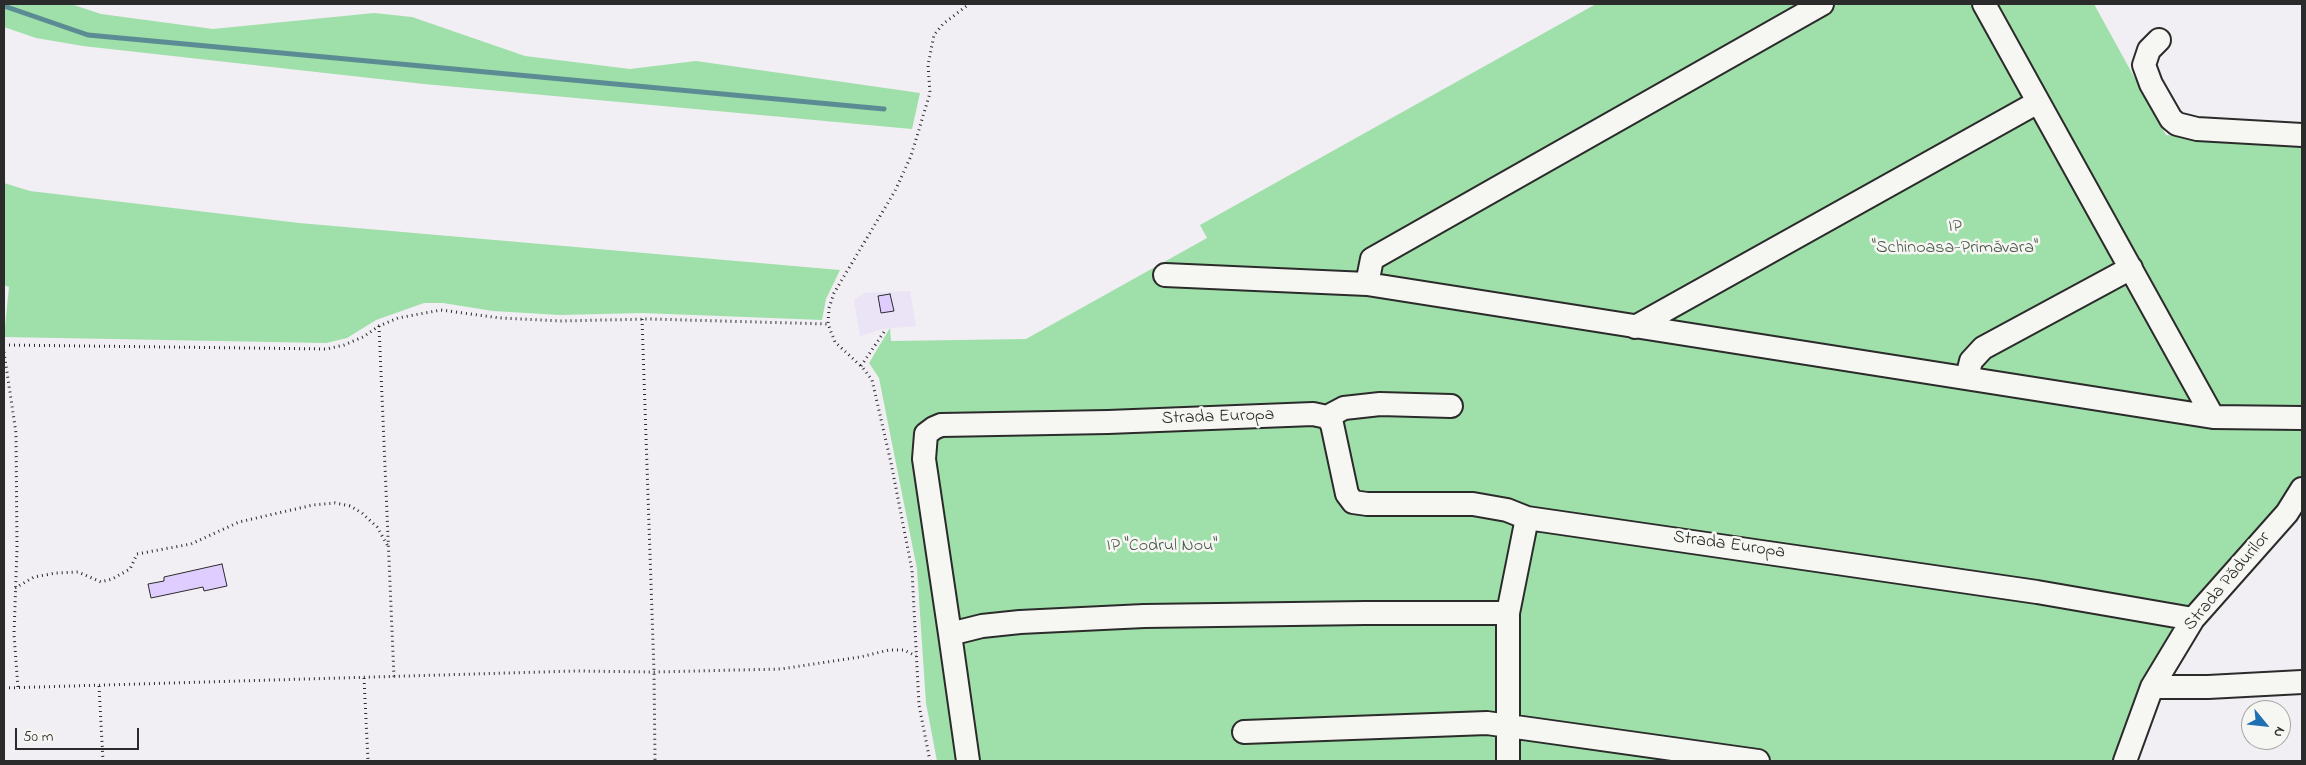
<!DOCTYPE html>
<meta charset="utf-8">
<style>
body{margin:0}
#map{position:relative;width:2306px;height:765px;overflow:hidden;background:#f1eef4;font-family:"Indie Flower",sans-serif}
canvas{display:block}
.frame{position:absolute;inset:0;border:5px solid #2b2b2b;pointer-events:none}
.north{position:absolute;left:2241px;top:700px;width:50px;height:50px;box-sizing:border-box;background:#f6f6f2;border:1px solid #a5a5a2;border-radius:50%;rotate:118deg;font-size:14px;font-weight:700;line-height:20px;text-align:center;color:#2b2b2b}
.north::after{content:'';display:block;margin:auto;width:18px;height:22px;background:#1f6fb2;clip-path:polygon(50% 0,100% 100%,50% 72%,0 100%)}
.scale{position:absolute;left:15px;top:728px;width:124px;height:22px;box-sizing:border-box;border:2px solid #2b2b2b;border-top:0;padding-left:6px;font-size:15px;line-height:18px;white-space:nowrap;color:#2b2b2b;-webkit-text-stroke:4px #f6f6f2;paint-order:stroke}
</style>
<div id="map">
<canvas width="2306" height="765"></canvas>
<div class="frame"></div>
<div class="north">N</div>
<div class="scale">50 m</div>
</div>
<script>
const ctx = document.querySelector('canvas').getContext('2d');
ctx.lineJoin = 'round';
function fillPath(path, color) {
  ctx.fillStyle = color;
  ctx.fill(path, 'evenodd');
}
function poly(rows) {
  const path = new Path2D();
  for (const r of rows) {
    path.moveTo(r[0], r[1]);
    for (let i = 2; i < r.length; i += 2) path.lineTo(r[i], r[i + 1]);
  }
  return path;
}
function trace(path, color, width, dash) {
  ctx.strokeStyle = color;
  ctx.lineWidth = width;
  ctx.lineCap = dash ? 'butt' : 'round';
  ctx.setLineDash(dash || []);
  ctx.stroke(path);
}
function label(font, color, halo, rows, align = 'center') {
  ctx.font = font + ' "Indie Flower",sans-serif';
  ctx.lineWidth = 5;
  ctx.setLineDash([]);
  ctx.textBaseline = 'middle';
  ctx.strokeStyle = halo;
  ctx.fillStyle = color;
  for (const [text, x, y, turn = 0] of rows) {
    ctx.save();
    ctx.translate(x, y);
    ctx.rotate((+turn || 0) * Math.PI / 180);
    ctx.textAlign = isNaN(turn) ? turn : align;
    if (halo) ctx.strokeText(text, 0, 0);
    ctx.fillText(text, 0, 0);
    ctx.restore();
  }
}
fillPath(poly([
 [910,291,916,326,883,329,860,336,854,300,864,293]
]), '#ebe4f7');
fillPath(poly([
 [4,4,71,4,101,14,213,29,374,13,412,17,525,56,630,69,696,61,920,93,912,129,424,84,83,46,36,38,4,27],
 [1596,4,2094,4,2166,135,2302,145,2302,473,2294,490,2154,665,2130,712,2114,761,937,761,926,703,917,569,879,378,869,363,890,328,891,341,1026,339,1207,238,1200,225],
 [4,183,30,191,299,223,840,270,826,299,822,320,643,313,560,315,493,311,443,303,424,303,376,320,347,338,326,343,4,337,9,287,4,285]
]), '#9fdfa9');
trace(poly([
 [4,6,88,35,884,109]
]), '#5c8c93', 5);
const building = poly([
 [890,294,894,311,881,313,878,296,890,294],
 [222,564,227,586,204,591,203,587,151,598,148,584,164,581,164,577,222,564]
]);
fillPath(building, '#decdfe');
trace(building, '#2b2b2b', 1);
const minor = poly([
 [1984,4,2213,417],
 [2159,40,2149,50,2144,65,2151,84,2171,119,2177,124,2197,129,2302,135],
 [1165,275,1367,284,2213,417,2302,418],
 [1367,284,1372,259,1822,4],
 [1635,327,2038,102],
 [1967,378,1971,361,1983,348,2131,268],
 [1327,417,1332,424,1347,494,1353,502,1367,504,1473,504,1507,510,1527,518,2037,592,2193,619],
 [950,634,924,459,926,434,934,428,941,425,1108,422,1313,414,1327,417,1344,408,1380,404,1451,406],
 [2152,687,2208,687,2302,682],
 [1244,732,1487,723,1758,761],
 [968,761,950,634,982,626,1020,622,1144,616,1365,613,1508,613],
 [1508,761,1508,613,1527,518],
 [2125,761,2152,687,2193,619,2287,513,2302,489]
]);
trace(minor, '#2b2b2b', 26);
trace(poly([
 [642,319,654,672,655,761],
 [379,326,394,677],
 [4,345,327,349,344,345,363,337,379,326,398,318,441,310,500,318,560,321,650,319,828,324],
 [4,352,16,433,17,549,14,634,18,688],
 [861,366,886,329],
 [15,588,34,577,56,573,78,572,101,582,112,579,130,569,137,554,191,544,239,522,313,505,335,503,350,506,362,513,377,527,389,548],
 [364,678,368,761],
 [99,686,103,761],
 [4,688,575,671,654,672,781,669,860,657,889,650,904,650,916,656],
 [930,761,919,705,912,570,891,463,872,380,863,368,835,342,828,324,829,308,834,293,895,191,911,156,930,93,928,65,934,35,943,24,969,4]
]), '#2b2b2b', 3, [1, 4]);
trace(minor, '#f6f6f2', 22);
label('18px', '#48584a', '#f6f6f2', [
 ["IP",1955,228],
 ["\"Schinoasa-Primăvara\"",1955,249],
 ["IP \"Codrul Nou\"",1162,547]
]);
label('18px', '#2b2b2b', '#f6f6f2', [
 ["Strada Europa",1218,418,-2],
 ["Strada Europa",1729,546,8],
 ["Strada Pădurilor",2228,582,-50]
]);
</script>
